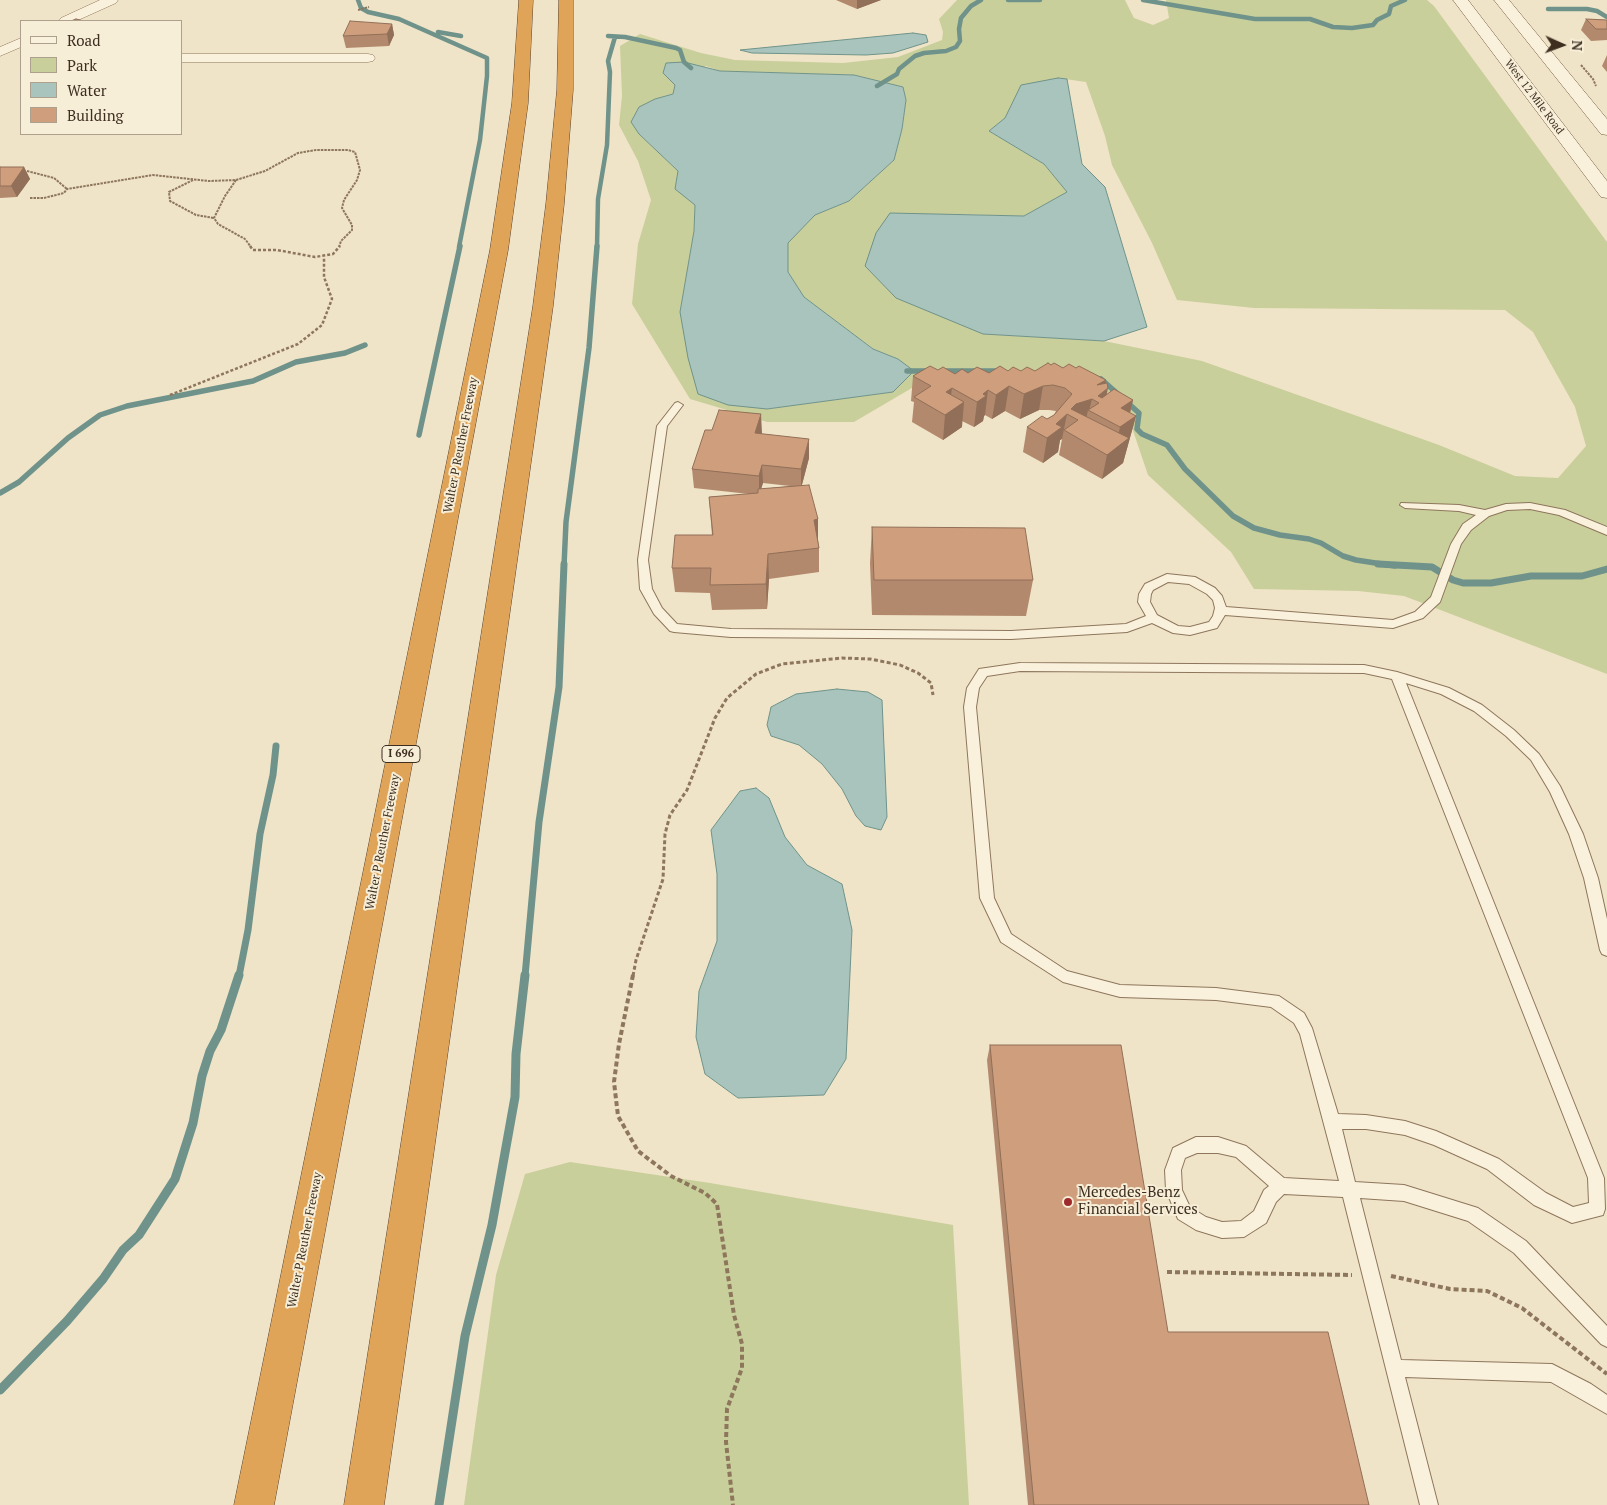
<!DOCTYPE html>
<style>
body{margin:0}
#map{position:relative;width:1607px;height:1505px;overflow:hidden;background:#f0e4c8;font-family:"PT Serif",serif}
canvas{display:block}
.legend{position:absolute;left:20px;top:20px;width:162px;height:115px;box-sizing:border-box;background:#f7eed8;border:1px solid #ada18e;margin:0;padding:6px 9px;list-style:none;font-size:15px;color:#3d2e20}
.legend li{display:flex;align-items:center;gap:10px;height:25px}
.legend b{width:25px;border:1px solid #ada18e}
.north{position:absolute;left:1537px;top:20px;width:50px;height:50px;-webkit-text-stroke:4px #f7eed8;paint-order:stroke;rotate:92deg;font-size:14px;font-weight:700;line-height:20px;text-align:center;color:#3d2e20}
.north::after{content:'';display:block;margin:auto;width:18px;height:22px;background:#3d2e20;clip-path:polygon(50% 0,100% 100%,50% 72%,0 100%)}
</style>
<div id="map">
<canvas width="1607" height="1505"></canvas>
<ul class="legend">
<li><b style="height:6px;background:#faf1dc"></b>Road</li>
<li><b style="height:14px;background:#c9cf9b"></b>Park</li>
<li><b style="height:14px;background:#a9c4bc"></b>Water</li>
<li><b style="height:14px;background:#cf9f7d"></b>Building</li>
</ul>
<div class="north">N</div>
</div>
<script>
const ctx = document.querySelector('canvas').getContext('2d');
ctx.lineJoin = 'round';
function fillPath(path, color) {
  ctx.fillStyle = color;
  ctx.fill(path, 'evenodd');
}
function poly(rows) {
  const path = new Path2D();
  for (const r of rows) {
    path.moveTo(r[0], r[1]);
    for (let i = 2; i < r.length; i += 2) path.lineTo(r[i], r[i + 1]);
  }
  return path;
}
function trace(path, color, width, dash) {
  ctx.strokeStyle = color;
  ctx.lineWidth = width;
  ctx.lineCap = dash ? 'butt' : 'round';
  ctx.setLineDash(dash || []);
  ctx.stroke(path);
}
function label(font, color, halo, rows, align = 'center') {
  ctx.font = font + ' "PT Serif",serif';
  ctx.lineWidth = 4;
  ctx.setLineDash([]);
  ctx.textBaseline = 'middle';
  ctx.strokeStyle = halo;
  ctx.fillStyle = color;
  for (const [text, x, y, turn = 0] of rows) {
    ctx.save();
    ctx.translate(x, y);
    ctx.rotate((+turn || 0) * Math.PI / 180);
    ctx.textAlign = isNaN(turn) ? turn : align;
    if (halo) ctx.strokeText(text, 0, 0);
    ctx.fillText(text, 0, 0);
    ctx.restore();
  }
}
fillPath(poly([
 [957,0,1125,0,1134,18,1153,25,1169,18,1166,0,1427,0,1434,6,1607,242,1607,674,1404,596,1358,591,1254,589,1231,552,1148,475,1126,410,1077,380,917,385,854,422,767,422,690,399,632,304,638,244,651,200,638,161,619,125,622,96,620,46,640,34,701,53,735,60,843,63,898,57,942,40,943,32,939,19],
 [706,66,720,71,854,75,903,87,906,100,902,129,894,160,849,201,815,215,788,242,788,272,804,297,873,349,898,359,893,392,767,409,680,312,694,231,695,205,678,171,639,134,655,99,673,94,675,85],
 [1058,78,1086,82,1105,136,1112,165,1152,243,1177,300,1254,308,1505,310,1533,332,1575,407,1586,446,1558,478,1515,476,1439,445,1202,361,1104,341,983,334,951,214,1024,216,1068,192,1044,164,989,131],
 [570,1162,710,1183,953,1225,969,1505,464,1505,496,1275,525,1174]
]), '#c9cf9b');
const water = poly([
 [913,33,926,35,928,42,893,53,866,55,752,53,740,50,913,33],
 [684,62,720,71,854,75,903,87,906,100,902,129,894,160,849,201,815,215,788,243,788,272,804,297,873,349,898,359,914,371,893,392,767,409,728,405,698,394,688,358,680,312,694,231,695,205,675,189,678,171,639,134,631,122,639,107,655,99,673,94,675,85,663,73,666,63,684,62],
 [1058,78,1067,79,1082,164,1105,187,1147,327,1104,341,983,334,896,298,865,266,876,233,890,213,1024,216,1067,192,1044,164,989,131,1005,118,1021,85,1058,78],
 [837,689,868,692,882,700,887,817,881,830,865,826,856,816,842,789,822,764,799,745,771,736,767,725,771,707,796,694,837,689],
 [756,788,769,798,785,837,807,865,842,884,852,930,846,1059,824,1095,738,1098,705,1074,696,1037,699,991,717,941,717,874,711,830,740,791,756,788]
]);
fillPath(water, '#a9c4bc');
trace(water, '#6f938a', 1);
trace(poly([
 [358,0,361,8,368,12,399,19,487,58,487,76,480,140,459,247],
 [1008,0,1040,0],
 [1143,0,1255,19,1310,19,1333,27,1352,28,1373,25,1377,20,1389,14,1391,6,1405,0],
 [1548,9,1587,9,1597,11,1607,17],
 [438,32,461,36],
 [608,36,625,37,676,48,680,50,684,62,691,68],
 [877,86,897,74,899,69,915,56,924,53,946,51,956,47,960,41,959,29,961,18,971,6,981,0],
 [597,247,598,199,607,145,610,72,608,61,615,37]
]), '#6f938a', 4.5);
trace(poly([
 [907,371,931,371],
 [942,371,1001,371],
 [1101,379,1139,413,1137,429,1142,434,1167,445,1185,469,1233,516,1254,528,1280,535,1309,539,1321,543,1343,556,1356,560,1395,566],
 [419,435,460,246],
 [0,493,19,482,68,438,100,415,127,406,253,381,296,362,345,353,365,345],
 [564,566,566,522,589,348,597,246]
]), '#6f938a', 5.5);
trace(poly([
 [1378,564,1432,567,1453,580,1463,583,1491,583,1531,576,1582,576,1607,569],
 [239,976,248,930,260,834,273,775,276,746],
 [525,976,539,822,559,687,564,564]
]), '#6f938a', 7);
trace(poly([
 [0,1390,67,1321,103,1279,123,1250,139,1235,175,1179,193,1123,202,1076,210,1051,221,1030,239,975],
 [439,1505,465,1336,492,1225,515,1097,516,1054,525,975]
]), '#6f938a', 9);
const lane = poly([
 [678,402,683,405,667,426,648,560,652,589,662,608,677,624,731,629,1011,631,1126,624,1146,616,1138,602,1139,594,1145,584,1167,574,1195,577,1215,588,1222,596,1226,607,1393,620,1415,612,1431,597,1451,544,1463,524,1476,515,1459,511,1405,508,1400,505,1401,503,1459,505,1485,510,1506,504,1530,503,1565,510,1607,527,1607,535,1559,515,1530,509,1507,510,1489,516,1471,530,1461,544,1440,602,1423,618,1393,628,1225,615,1217,628,1190,635,1173,633,1152,623,1127,632,1011,639,731,637,674,632,670,631,654,614,640,589,638,560,657,426,675,403,678,402],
 [1168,582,1189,584,1207,594,1213,600,1215,608,1213,616,1209,622,1190,627,1178,626,1157,615,1150,602,1151,594,1153,590,1168,582],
 [1020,663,1364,665,1397,672,1449,688,1482,705,1514,730,1539,754,1560,786,1583,834,1598,878,1607,919,1607,956,1602,954,1600,950,1584,878,1569,834,1550,792,1531,760,1506,736,1474,711,1441,694,1406,683,1604,1178,1605,1209,1603,1215,1572,1223,1534,1205,1487,1169,1434,1145,1405,1135,1366,1129,1342,1129,1355,1182,1404,1185,1478,1208,1526,1241,1607,1326,1607,1347,1601,1344,1514,1253,1468,1221,1404,1201,1360,1198,1401,1360,1552,1364,1591,1384,1607,1395,1607,1414,1551,1382,1405,1377,1438,1505,1420,1505,1343,1197,1284,1194,1276,1202,1266,1223,1244,1237,1222,1238,1196,1230,1178,1219,1166,1190,1165,1170,1173,1148,1196,1137,1218,1137,1246,1146,1284,1178,1339,1181,1300,1034,1294,1023,1271,1007,1216,1000,1120,997,1063,982,1001,942,980,898,964,707,967,688,979,669,1020,663],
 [1020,671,1364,673,1392,679,1588,1178,1589,1203,1573,1207,1546,1193,1499,1159,1436,1131,1405,1121,1366,1115,1338,1114,1312,1028,1304,1013,1279,996,1216,988,1120,985,1067,971,1011,934,994,898,976,707,979,688,987,676,1020,671],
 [1197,1153,1218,1153,1236,1157,1269,1186,1264,1190,1254,1211,1241,1221,1222,1222,1206,1217,1190,1207,1182,1190,1181,1170,1185,1158,1197,1153]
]);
const street = poly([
 [100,0,118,0,116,3,76,21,59,21,61,18,100,0],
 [21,38,21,47,0,56,0,47,21,38],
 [181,54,368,54,373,55,375,58,373,61,368,62,181,62,181,54]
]);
const secondary = poly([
 [1453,0,1468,0,1607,181,1607,198,1601,197,1453,0],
 [1494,0,1509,0,1607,119,1607,135,1601,134,1494,0]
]);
const highway = poly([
 [519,0,533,0,528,103,508,250,274,1505,234,1505,490,250,512,103,519,0],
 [559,0,573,0,573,90,564,204,553,306,384,1505,344,1505,533,306,546,204,557,90,559,0]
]);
trace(lane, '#8d765c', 2);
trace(street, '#8d765c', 1);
trace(secondary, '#6f573f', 1);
trace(highway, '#5b4430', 1);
trace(poly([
 [358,10,369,7],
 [1581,65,1593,79,1596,86],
 [27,171,54,178,67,189],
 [193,180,169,192,170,201,196,215,214,218],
 [236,180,225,196,214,218,218,224,245,239,251,247],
 [236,180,265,171,298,153,316,150,348,150,355,152,360,170,357,180,344,200,342,208,352,225,352,230,341,241,339,247],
 [30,198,44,198,64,193,67,189,153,175,209,181,236,180]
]), '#8d765c', 2, [2.5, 1]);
trace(poly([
 [250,246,253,250,277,250,315,257,333,254,340,246],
 [170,395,298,344,322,325,332,299,324,277,324,257]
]), '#8d765c', 2.5, [3, 2]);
trace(poly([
 [633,976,636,960,663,879,665,834,670,815,687,790,715,718,727,698,756,674,782,664,842,658,870,659,900,665,918,673,931,683,933,695]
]), '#8d765c', 3, [4, 2.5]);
trace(poly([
 [633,975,619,1044,614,1082,618,1116,638,1151,671,1176,705,1193,717,1204,734,1315,742,1344,742,1368,727,1409,726,1442,733,1505],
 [1167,1272,1352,1275],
 [1391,1276,1450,1289,1487,1291,1522,1308,1607,1374]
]), '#8d765c', 4, [5, 3]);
fillPath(lane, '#faf1dc');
fillPath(street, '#faf1dc');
fillPath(secondary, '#faf1dc');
fillPath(highway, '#e0a458');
fillPath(poly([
 [836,0,881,0,857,9],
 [1586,19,1607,20,1607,40,1591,41,1581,30],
 [392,24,394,35,389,46,346,48,343,36],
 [1607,55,1607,72,1602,66],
 [0,167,24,167,30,179,17,197,0,198],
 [1051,365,1063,368,1105,384,1107,394,1133,400,1130,413,1136,416,1123,463,1102,479,1059,455,1062,439,1060,440,1058,452,1043,463,1023,452,1027,427,1047,419,1054,415,1056,411,1049,410,1039,410,1020,419,1005,411,992,419,985,415,984,416,983,421,974,427,962,421,962,427,943,440,912,422,914,402,911,401,913,376,938,370,955,374,968,373,989,373,1008,371,1035,371],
 [761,414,761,434,809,458,802,485,818,519,818,540,819,548,819,572,769,579,767,609,712,610,710,593,675,592,672,568,712,535,709,497,749,494,694,488,692,469,712,430],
 [763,483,790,486,761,489],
 [872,527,1033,580,1026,616,872,615,870,563],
 [990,1045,1168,1332,1369,1505,1028,1505,987,1060]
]), '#b2896c');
fillPath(poly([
 [857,0,881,0,857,9],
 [392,24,394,35,389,46,387,34],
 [24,167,30,179,17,197,11,186],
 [1106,380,1103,392,1108,388,1103,412,1099,403,1097,385],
 [1009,386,1005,411,992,419,996,395],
 [1043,386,1039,410,1020,419,1024,394],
 [952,388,949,412,964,402,962,427,943,440,945,415,946,392],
 [988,390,985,415,984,416,983,421,974,427,977,402,983,394],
 [1092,399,1089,411,1088,410,1085,424,1078,420,1071,409,1076,404],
 [1133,400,1128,421,1136,416,1123,463,1102,479,1107,455,1115,449,1120,427,1121,408],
 [761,414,762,433,756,452,755,433],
 [1067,414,1062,439,1060,440,1058,452,1043,463,1047,438,1056,424],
 [809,439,809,458,801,488,801,469],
 [762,465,763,483,759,495,759,476],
 [818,519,818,544,814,520],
 [768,554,769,579,767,609,766,584]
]), '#916f58');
const building = poly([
 [76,19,84,21,71,21,76,19],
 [1586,19,1607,20,1607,29,1596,29,1586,19],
 [350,21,392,24,387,34,343,36,350,21],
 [0,167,24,167,11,186,0,186,0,167],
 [1048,363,1051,365,1054,363,1063,368,1069,364,1076,368,1079,366,1106,380,1097,385,1107,383,1108,388,1098,396,1102,398,1114,389,1133,400,1121,408,1136,416,1120,427,1088,410,1099,403,1092,399,1076,404,1071,409,1129,438,1107,455,1064,430,1078,420,1067,414,1056,424,1062,427,1047,438,1027,427,1042,416,1047,419,1054,415,1072,394,1065,388,1053,385,1043,386,1024,394,1009,386,996,395,988,390,983,394,986,396,977,402,952,388,946,392,964,402,945,415,914,397,931,386,913,376,930,366,938,370,943,367,955,374,962,369,968,373,977,367,989,373,1000,366,1008,371,1013,367,1021,371,1027,367,1035,371,1048,363],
 [719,410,761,414,755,433,809,439,801,469,762,465,759,476,692,469,705,430,712,430,719,410],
 [809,485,818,519,814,520,819,548,768,554,766,584,710,585,711,568,672,568,675,535,713,535,709,497,758,493,758,489,809,485],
 [872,527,1025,528,1033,580,874,580,872,527],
 [990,1045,1121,1045,1168,1332,1328,1332,1369,1505,1034,1505,990,1045]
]);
fillPath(building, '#cf9f7d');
trace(building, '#916f58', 1);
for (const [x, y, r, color] of [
 [1068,1202,5,"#9e2a2b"]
]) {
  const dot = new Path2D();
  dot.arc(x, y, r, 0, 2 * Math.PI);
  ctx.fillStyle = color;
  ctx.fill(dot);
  trace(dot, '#f7eed8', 2);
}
label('11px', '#3d2e20', '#f7eed8', [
 ["West 12 Mile Road",1534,97,53]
]);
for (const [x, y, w] of [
 [401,754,38]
]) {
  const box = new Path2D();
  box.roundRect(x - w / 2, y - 8.5, w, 17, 4);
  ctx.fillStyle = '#f7eed8';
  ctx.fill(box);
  trace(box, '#3d2e20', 1);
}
label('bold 11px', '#3d2e20', null, [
 ["I 696",401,754]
]);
label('12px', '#3d2e20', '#f7eed8', [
 ["Walter P Reuther Freeway",461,445,-79],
 ["Walter P Reuther Freeway",383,842,-79],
 ["Walter P Reuther Freeway",305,1240,-79]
]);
label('15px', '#3d2e20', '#f7eed8', [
 ["Mercedes-Benz",1078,1193],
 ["Financial Services",1078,1210]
], 'left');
</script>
